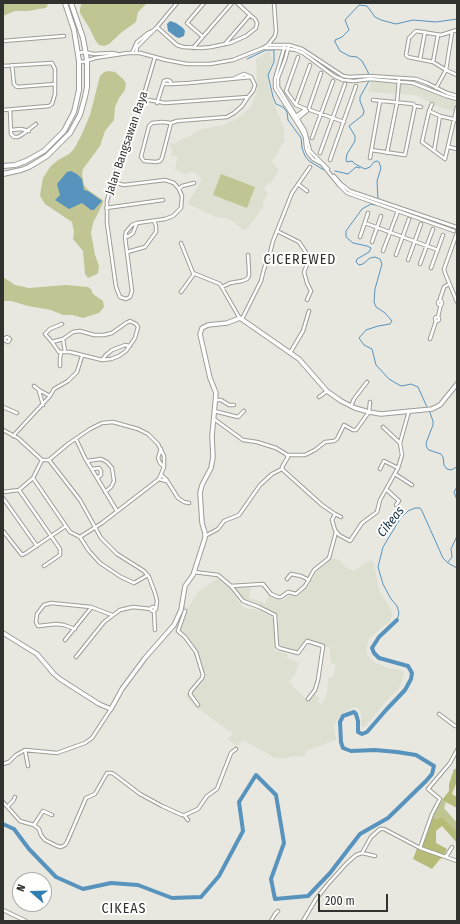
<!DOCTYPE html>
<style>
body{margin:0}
#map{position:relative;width:460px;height:924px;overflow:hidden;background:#e8e8e1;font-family:"Fira Sans Condensed",sans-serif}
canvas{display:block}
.frame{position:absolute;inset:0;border:4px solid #31312e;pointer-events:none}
.north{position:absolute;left:12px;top:872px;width:40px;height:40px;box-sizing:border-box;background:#fffffe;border:1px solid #adadab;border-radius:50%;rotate:290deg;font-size:11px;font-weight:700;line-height:16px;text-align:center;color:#31312e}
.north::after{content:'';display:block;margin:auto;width:14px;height:18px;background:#317fb1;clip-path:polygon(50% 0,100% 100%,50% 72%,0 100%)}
.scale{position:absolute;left:318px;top:894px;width:70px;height:18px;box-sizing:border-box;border:2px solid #31312e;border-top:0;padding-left:5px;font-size:12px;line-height:14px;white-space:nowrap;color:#31312e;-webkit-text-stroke:3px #fffffe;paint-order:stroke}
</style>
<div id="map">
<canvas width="460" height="924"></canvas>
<div class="frame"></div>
<div class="north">N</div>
<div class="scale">200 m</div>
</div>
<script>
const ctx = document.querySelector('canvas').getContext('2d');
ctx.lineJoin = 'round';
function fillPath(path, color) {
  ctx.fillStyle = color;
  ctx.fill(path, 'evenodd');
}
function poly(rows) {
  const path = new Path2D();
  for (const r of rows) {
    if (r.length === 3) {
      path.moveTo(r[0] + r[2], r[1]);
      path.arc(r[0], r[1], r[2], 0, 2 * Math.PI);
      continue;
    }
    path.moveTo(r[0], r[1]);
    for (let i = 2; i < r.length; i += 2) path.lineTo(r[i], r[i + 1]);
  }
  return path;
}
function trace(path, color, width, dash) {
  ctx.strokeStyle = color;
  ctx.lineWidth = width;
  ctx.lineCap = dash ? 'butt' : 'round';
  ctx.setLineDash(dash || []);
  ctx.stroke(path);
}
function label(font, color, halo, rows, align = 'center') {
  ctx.font = font + ' "Fira Sans Condensed",sans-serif';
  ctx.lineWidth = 4;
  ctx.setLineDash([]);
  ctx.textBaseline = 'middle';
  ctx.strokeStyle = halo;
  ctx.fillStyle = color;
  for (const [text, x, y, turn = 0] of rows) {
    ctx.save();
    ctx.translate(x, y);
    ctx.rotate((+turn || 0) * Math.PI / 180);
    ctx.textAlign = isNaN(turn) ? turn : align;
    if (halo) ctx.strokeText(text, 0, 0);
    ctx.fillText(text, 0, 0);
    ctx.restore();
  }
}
fillPath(poly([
 [269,51,273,61,268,80,271,96,284,128,284,141,272,162,279,170,270,184,268,182,264,189,268,193,262,204,264,206,245,231,230,219,216,217,188,204,202,179,196,173,189,172,185,174,175,169,178,156,171,156,172,150,169,142,174,144,202,129,224,125,240,117,250,108,257,92,256,59],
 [371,81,421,87,444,98,456,102,454,111,441,108,415,95,368,92],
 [330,557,341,561,345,567,353,571,369,560,374,562,378,586,381,594,391,609,392,616,389,623,384,625,370,638,367,644,366,652,372,661,390,669,400,669,404,673,403,678,399,688,381,707,371,720,364,727,361,726,361,714,358,708,354,707,343,713,336,721,334,727,336,740,306,751,304,756,298,757,296,756,284,758,275,758,250,744,244,740,236,746,228,739,233,733,222,726,201,710,198,710,185,696,202,675,196,654,187,642,174,628,181,614,184,606,188,608,199,591,217,579,219,576,231,589,239,603,243,607,249,609,255,609,272,617,275,621,277,636,275,651,288,654,287,658,299,663,295,674,289,682,307,700,313,693,319,698,318,702,322,704,327,694,328,678,332,678,336,665,331,663,330,647,320,647,309,642,306,642,297,654,279,649,278,624,279,618,256,606,248,606,243,603,233,588,250,587,251,588,249,598,265,603,270,595,280,600,283,600,289,595,298,597,309,586,316,572,328,562]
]), '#dddfd1');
fillPath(poly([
 [3,3,48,3,47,7,45,8,28,11,15,11,3,16],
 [82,3,147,3,138,12,136,22,122,32,109,44,104,46,99,45,95,40,90,29,80,13,80,8],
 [109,71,115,72,123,79,126,83,125,90,119,98,115,107,114,120,105,131,100,146,83,169,82,174,84,185,88,190,103,200,103,203,93,223,91,233,95,255,99,266,98,273,95,275,88,278,85,274,83,251,73,239,74,232,72,222,45,204,40,196,41,189,43,178,50,167,58,160,69,154,74,149,81,136,90,115,100,76,104,72],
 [221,174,255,187,247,208,213,195],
 [3,277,15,285,29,288,66,285,88,287,91,289,93,294,103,301,104,307,99,313,83,318,72,315,63,315,51,310,28,306,11,301,3,301],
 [442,800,446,802,444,808,457,823,457,832,442,816,438,819,431,819,436,808]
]), '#c1c593');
fillPath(poly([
 [454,769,457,769,457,781,452,794,457,797,457,808,442,800,449,791,449,784],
 [442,816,457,832,457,843,442,826,436,831,436,843,447,849,443,858,440,859,432,869,413,859,418,846,420,847,431,819,438,819]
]), '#b7bb78');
fillPath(poly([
 [170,21,176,23,183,28,185,31,184,36,179,38,176,37,168,31,167,24],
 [71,171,77,174,82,179,84,190,88,191,102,201,94,210,91,210,82,203,69,209,55,200,60,195,57,184,67,172]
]), '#5793bd');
trace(poly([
 [247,59,266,50,274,50,274,62,268,75,273,97,276,104,283,107,287,112,288,120,301,138,302,148,305,156,309,161,324,170],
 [369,76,368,72,362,61,357,57,349,56,340,51,335,42,335,40,342,37,349,30,345,20,359,5,367,6,375,17,381,20,396,24,413,20,436,22,457,19],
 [369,81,360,97,360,101,364,111,363,115,349,126,355,136,355,141,347,154,346,160,347,162,352,161,355,164,365,169,370,167,374,162,377,161,379,162,381,168,377,181,378,199],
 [335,171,348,174,356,167,360,168],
 [377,204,375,205,371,204,362,209,346,231,346,237,353,243,367,246,371,248,369,252,357,259,356,262,359,265,363,264,370,258,375,257,380,259,382,264,375,289,374,302,376,307,385,313,392,321,390,324,378,326,366,330,359,338,364,345,372,349,376,365,389,379,399,385,402,386,411,384,418,387,427,407],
 [429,410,433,421,433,425,426,443,427,448,429,450,441,454,443,457,444,465,447,469,451,470,457,467],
 [457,487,454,492,457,500],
 [448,562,452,557,451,549,457,536],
 [397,620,399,613,397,606,391,599,383,584,378,567,383,547,400,519,408,511,415,508,420,508,422,511,443,558,448,563,457,568]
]), '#5793bd', 1);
trace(poly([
 [3,824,14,829,29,849,56,877,83,889,111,883,138,885,172,898,201,897,219,876,243,831,239,802,256,775,276,795,284,843,271,879,275,899,308,896,330,873,360,834,388,818,426,781,432,774,434,766,416,755,397,752,375,750,351,751,343,748,341,742,340,722,343,716,354,712,356,714,358,721,358,732,362,734,367,732,386,710,405,690,411,679,412,673,408,666,379,658,374,653,372,648,379,637,397,620]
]), '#5793bd', 4);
const minor = poly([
 [237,3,250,15],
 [157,27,177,45,183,47,201,48,211,47,230,43,246,36,256,28,257,23,255,19,250,15,225,44],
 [457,30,441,35,416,31,409,38,406,55,408,57,433,62,446,70,457,75],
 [202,36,187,23,204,3],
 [3,41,64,36],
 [269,45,289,45,302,49,343,76,349,77,369,76,416,79,427,83,447,93,457,96],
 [285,45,275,79,275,88,301,129,305,137,306,147,308,153,313,159,322,164,339,185,347,193,454,231],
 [289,45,285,60,278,78,278,87,305,131,310,151,328,169],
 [193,48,232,3],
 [263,48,284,48,296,50,303,53,334,76,343,80,354,81,370,79,413,83,446,96,457,99],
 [78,53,84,52,94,54,112,53,117,54],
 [132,53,137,42,148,33,152,31],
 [136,53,137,47,157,27,177,3],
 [298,57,286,91,296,105,306,109],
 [420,59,425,32],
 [79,61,83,62,95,58,128,53,140,53,166,60,187,64,210,64,233,60,263,48,268,45,275,36,276,31,274,3],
 [433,62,438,35],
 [12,65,14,84,17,87,55,84],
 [3,66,52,63,55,69,55,94,52,104,49,106,3,110],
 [235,78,244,74,251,77],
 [436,88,446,70,452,32],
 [143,99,165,103,248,97,253,91,255,85,251,77,189,83,172,84,163,84,164,81,167,80,170,81,172,84],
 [373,100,413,104,415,106,421,107],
 [157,103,163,84],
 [296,104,310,65],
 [432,104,429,111,422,142,445,159,457,107],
 [309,108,321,73],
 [10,110,11,134,14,137,18,137,23,134,36,124],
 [310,110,344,122],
 [429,111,440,116,457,120],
 [296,116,306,109],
 [297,119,307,111],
 [162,122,171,123,162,158,160,161,156,162,144,161,141,157,142,153,149,126,152,123,162,122],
 [171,123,177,121,227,117,234,113,242,106,248,97],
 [11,130,21,129,29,131],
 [312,138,333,81],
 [449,147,457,149],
 [371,150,405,155,415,106],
 [434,151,440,116],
 [320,153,345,84],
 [387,153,397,103,399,80],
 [370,158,380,101],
 [330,160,356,86],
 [334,176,341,184,350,191,456,227],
 [112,182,124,185,165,180,174,183,179,189,182,196,181,208,173,216,165,219,137,223,132,225,126,232,125,237,132,291,130,297,126,299,120,297,116,287,107,223,107,201,112,182,135,125,155,57],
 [298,184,307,191],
 [179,189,182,186,194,183],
 [106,208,163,200],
 [365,223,438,250],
 [277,231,299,242,309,257,309,260,304,272,307,283,311,291,307,300],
 [457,233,444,269,445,273,457,302],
 [125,237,129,236,133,233,137,223],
 [360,237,368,213],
 [372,242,381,216],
 [181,243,193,273,220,284,239,317],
 [383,251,398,211],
 [127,252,145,247,156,232,156,226,154,221],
 [396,255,409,219],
 [408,260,421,224],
 [420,264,433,229],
 [431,268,443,235],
 [222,287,230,283,242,281,247,279,249,276,249,271,248,255],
 [181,292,194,274],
 [440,303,2],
 [441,301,440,299,444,287,449,284],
 [437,319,2],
 [438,317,441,304],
 [242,319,261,281,264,269,270,253,273,241,292,193,310,167],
 [62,324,50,329,45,334,52,342,59,352,70,352,102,360,111,359,119,356,126,351,135,338,138,327,136,324,130,321,126,323,112,333,104,335,94,335,80,331,73,332,63,339,65,352],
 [430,339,436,321],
 [3,340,7,337,10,339,8,342,4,340],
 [52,342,63,339],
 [290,353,303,331,309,311],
 [102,360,106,355,112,350,125,345,130,346],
 [60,366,60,358,61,353],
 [39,391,43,405],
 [50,396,54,389,68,381,77,372,82,356],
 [319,397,327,391],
 [216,400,221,400,229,405,234,405],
 [351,406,354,399,367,382],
 [3,407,17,413],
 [214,411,238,417,244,411],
 [214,419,243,440,257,442,276,448,286,454,288,457,282,467,283,470,322,505,335,514,332,520,335,530,339,535,350,541,362,523,377,512,380,500,398,468,402,455,400,443,409,411],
 [383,427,400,443],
 [3,430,18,438,42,460],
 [13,436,50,396,39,390,34,386],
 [76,439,85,458,117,511],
 [161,449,158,458,160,463,164,467],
 [287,455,305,455,315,450,325,442,334,441,337,439,344,425,353,430,356,430,369,412,370,402],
 [49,460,80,500,101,538,117,554,144,571,149,577,155,593,157,601,156,609],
 [87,461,101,459,107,462,112,468,114,481,111,487,105,492],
 [92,469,99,468,101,471,101,475,97,478],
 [380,469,384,461,398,468],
 [395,474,412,485],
 [161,475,166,479,178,498,184,502,189,503],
 [159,479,166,481],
 [19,490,60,549,60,555,44,566],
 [387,490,399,501,396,505],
 [3,492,19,490,33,478,42,460,49,460,68,444,90,429,102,423,113,422,138,429,148,434,158,444,164,456,164,467,159,479,102,523,80,537,70,532,33,478],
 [3,498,37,546],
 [335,514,341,517],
 [3,531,22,555,26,553,66,526],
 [205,536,218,529,224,521,239,515,260,485,272,474,282,469],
 [80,537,89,551,100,563,121,577,134,583,148,575],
 [194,572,218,575,231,586,263,584,271,594,278,597,281,597,288,592,296,594,305,586,314,570,329,558,336,532],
 [287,579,291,574,301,576,309,580],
 [231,586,243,601,259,607,275,615,277,646,279,648,298,653,307,641,323,646,318,680,315,690,308,699],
 [153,609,2],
 [154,611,155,630],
 [185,611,178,631,185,637,196,652,203,675,202,678,191,691,190,694,198,705],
 [75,629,64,625,56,624,38,626,36,622,37,614,44,605,51,603,91,607,112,615],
 [65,640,91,608],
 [76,657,104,622,120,610,133,607,151,609],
 [439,714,455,726,457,726],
 [25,750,28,766],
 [3,764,9,762,16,755,25,750,57,753,85,743,92,738,111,709],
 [3,802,20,821,34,825,39,829,41,835,45,840,57,846,61,847,65,845,67,842,86,798,95,794,107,773,112,773,115,775,140,794,162,806,182,815,185,815,198,809,207,796,217,789,231,753,236,749],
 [8,806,13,801,15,797],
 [184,815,188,820],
 [34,825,43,811,52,815],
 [420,848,432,814,440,799,428,789,450,763,457,750],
 [362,853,375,856],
 [446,857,452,847],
 [3,910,26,921],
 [271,921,275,914,278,911],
 [303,921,316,899,328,884,346,864,356,855,362,853,371,837,380,829,384,829,420,848,457,861]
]);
const secondary = poly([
 [3,633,37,654,54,674,60,679,99,704,111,709,122,689,145,658,174,625,181,610,185,586,193,575,205,538,205,533,202,523,200,493,202,485,211,468,213,457,212,436,216,393,210,378,200,334,202,328,208,325,227,323,240,318,299,359,327,391,341,401,355,408,369,412,381,414,432,409,440,405,457,384]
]);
const primary = poly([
 [3,166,15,165,26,161,44,151,64,131,74,112,79,90,79,61,74,30,65,3],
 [3,174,21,170,29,167,47,156,70,133,80,115,85,97,87,87,87,60,83,38,71,3]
]);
trace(minor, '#9c9d96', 4.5);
trace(secondary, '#9c9d96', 5.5);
trace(primary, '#9c9d96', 6);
trace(minor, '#fff', 2.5);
trace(secondary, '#fff', 3.5);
trace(primary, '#fff', 4);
label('12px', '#31312e', '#fffffe', [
 ["Jalan Bangsawan Raya",127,143,-71]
]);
label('italic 13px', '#132f41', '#fffffe', [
 ["Cikeas",391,522,-52]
]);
ctx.letterSpacing = '1px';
label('14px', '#31312e', '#fffffe', [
 ["CICEREWED",300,260],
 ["CIKEAS",124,909]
]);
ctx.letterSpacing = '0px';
</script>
